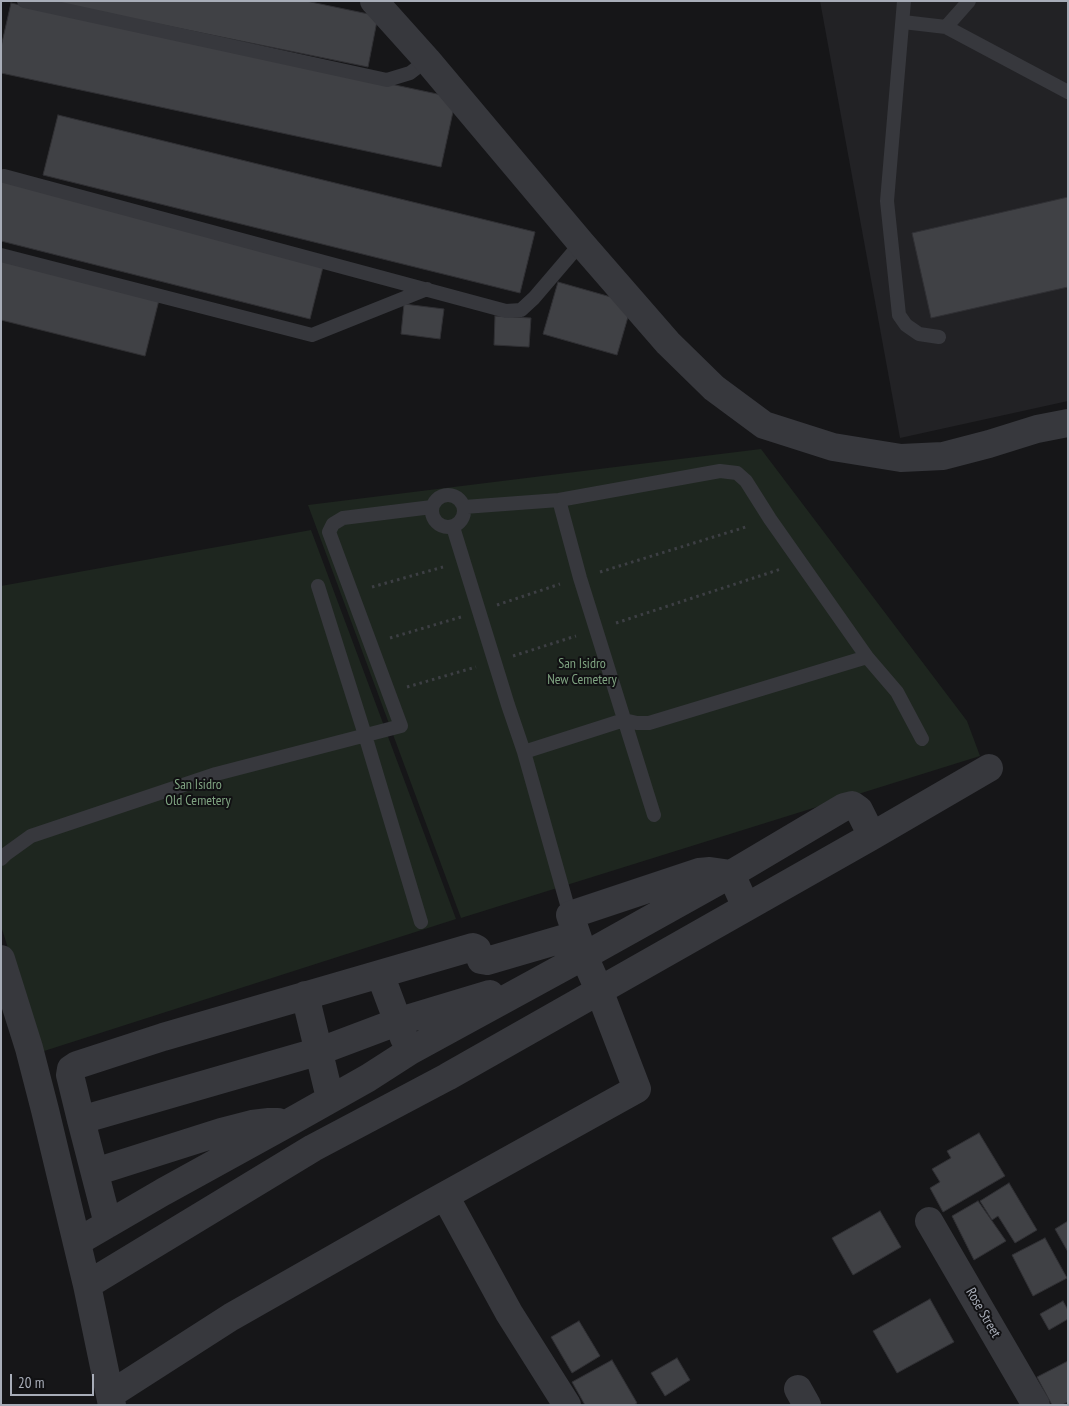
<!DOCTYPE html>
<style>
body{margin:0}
#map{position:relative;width:1069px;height:1406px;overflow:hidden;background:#161618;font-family:"PT Sans Narrow",sans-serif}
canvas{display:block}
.frame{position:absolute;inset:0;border:2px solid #a8adb8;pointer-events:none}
.scale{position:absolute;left:10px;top:1374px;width:84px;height:22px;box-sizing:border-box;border:2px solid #a8adb8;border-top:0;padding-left:6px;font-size:15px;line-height:18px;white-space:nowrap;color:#a8adb8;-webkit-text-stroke:4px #111113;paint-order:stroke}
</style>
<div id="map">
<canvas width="1069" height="1406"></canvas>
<div class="frame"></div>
<div class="scale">20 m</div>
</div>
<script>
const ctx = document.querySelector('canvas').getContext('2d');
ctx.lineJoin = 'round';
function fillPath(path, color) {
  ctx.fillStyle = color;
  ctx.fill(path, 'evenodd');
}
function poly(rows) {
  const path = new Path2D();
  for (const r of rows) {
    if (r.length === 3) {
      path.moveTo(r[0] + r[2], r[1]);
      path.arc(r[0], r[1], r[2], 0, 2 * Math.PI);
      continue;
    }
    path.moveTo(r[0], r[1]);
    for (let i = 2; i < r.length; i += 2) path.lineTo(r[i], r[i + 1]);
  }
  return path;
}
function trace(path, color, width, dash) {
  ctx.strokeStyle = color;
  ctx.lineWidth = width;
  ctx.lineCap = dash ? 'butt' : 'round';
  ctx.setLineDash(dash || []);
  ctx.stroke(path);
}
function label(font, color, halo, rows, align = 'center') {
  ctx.font = font + ' "PT Sans Narrow",sans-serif';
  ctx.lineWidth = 4;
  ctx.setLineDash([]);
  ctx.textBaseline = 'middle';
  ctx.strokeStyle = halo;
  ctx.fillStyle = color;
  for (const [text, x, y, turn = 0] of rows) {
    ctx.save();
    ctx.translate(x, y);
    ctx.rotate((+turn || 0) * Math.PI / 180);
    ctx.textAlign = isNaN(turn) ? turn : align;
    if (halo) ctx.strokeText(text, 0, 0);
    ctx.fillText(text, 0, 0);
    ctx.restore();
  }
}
fillPath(poly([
 [820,1,1068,1,1068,401,900,438]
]), '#222225');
fillPath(poly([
 [761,449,967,721,980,756,461,918,308,505],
 [311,530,456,919,41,1052,1,926,1,586]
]), '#1e261f');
const building = poly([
 [45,1,306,1,378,16,368,67,45,1],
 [11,3,456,98,441,167,1,73,1,47,11,3],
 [58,115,535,232,520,293,43,175,58,115],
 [1,181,324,263,310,319,1,241,1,181],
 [1068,197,1068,287,931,318,912,233,1068,197],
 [1,261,159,300,145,356,1,320,1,261],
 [558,282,632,303,617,355,543,334,558,282],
 [404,304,444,309,440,339,401,334,404,304],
 [495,316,531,318,529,347,494,345,495,316],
 [979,1133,1005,1176,943,1212,930,1188,940,1182,932,1169,951,1158,947,1151,979,1133],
 [1009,1183,1037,1230,1015,1243,998,1216,992,1220,980,1201,1009,1183],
 [978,1201,1006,1241,974,1260,952,1216,978,1201],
 [880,1211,901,1247,853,1275,832,1238,880,1211],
 [1068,1221,1068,1252,1055,1229,1068,1221],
 [1045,1238,1067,1278,1033,1296,1012,1255,1045,1238],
 [930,1299,954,1342,897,1373,873,1331,930,1299],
 [1063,1301,1068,1310,1068,1319,1049,1330,1040,1314,1063,1301],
 [579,1321,600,1356,572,1373,551,1337,579,1321],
 [677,1358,690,1380,665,1396,651,1373,677,1358],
 [612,1360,637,1403,634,1405,585,1405,572,1382,612,1360],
 [1068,1361,1068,1402,1062,1405,1052,1405,1037,1377,1068,1361]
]);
fillPath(building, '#404145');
trace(building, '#303034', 1);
trace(poly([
 [600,572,749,526],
 [372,587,443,567],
 [497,605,560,584],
 [616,623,781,569],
 [390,638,461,617],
 [513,656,576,636],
 [407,687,476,667]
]), '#3d3f44', 3, [2.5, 4]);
trace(poly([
 [24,1,387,80,410,73,427,60],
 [904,1,887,201,899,315,906,325,919,334,939,337],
 [903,22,946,27,1068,92],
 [946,27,969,1],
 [4,176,506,311,521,310,534,298,581,243],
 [1,255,312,335,427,289],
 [448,511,16],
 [559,500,580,578,654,815],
 [464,507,559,500,720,471,737,473,746,481,770,519,867,657,897,692,922,739],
 [453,527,508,705,524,752,570,915],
 [318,586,365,735,421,922],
 [524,752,624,720,637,723,649,723,867,657],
 [1,859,6,854,31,836,216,774,401,726,329,532,333,524,343,518,432,507]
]), '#37383d', 14);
trace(poly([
 [374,1,427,60,581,243,668,343,714,388,764,425,833,447,901,458,943,456,989,444,1037,429,1068,423],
 [1,959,29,1048,45,1110,87,1285,112,1405],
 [380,974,404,1038],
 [305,995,330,1098],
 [81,1120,320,1051,397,1022,490,994],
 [95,1172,221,1132,252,1124,269,1122,278,1122],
 [445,1196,509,1313,567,1405],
 [929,1221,1036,1405],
 [108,1224,81,1120,70,1075,71,1069,77,1065,163,1037,473,947,477,949,481,960,487,961,576,935],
 [77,1242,163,1192,290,1122,368,1078,410,1051,584,956,731,874,844,807,852,805,859,810,872,836],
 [87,1285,313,1148,447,1077,872,836,989,768],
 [798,1389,807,1405],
 [111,1394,231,1317,419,1210,637,1089,599,990,584,956,570,915,699,872,710,871,731,874,746,907]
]), '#37383d', 28);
label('14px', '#7fa381', '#111113', [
 ["San Isidro",582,664],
 ["New Cemetery",582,680],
 ["San Isidro",198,785],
 ["Old Cemetery",198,801]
]);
label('14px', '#a8adb8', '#111113', [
 ["Rose Street",983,1313,60]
]);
</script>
